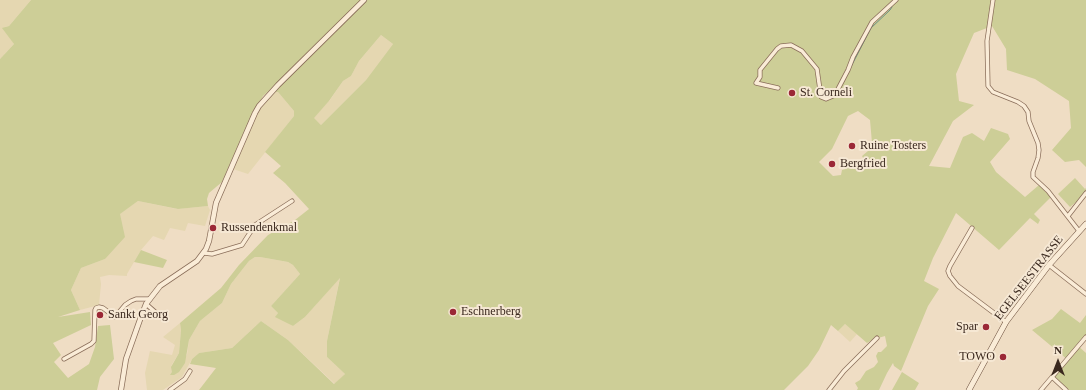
<!DOCTYPE html>
<style>
body{margin:0}
#map{position:relative;width:1086px;height:390px;overflow:hidden;background:#efddc4;font-family:"Times New Roman",serif}
canvas{display:block}
.north{position:absolute;left:1038px;top:342px;width:40px;height:40px;-webkit-text-stroke:3px #f6e8d4;paint-order:stroke;rotate:0deg;font-size:11px;font-weight:700;line-height:16px;text-align:center;color:#3a281e}
.north::after{content:'';display:block;margin:auto;width:14px;height:18px;background:#3a281e;clip-path:polygon(50% 0,100% 100%,50% 72%,0 100%)}
</style>
<div id="map">
<canvas width="1086" height="390"></canvas>
<div class="north">N</div>
</div>
<script>
const ctx = document.querySelector('canvas').getContext('2d');
ctx.lineJoin = 'round';
function fillPath(path, color) {
  ctx.fillStyle = color;
  ctx.fill(path, 'evenodd');
}
function poly(rows) {
  const path = new Path2D();
  for (const r of rows) {
    path.moveTo(r[0], r[1]);
    for (let i = 2; i < r.length; i += 2) path.lineTo(r[i], r[i + 1]);
  }
  return path;
}
function trace(path, color, width, dash) {
  ctx.strokeStyle = color;
  ctx.lineWidth = width;
  ctx.lineCap = dash ? 'butt' : 'round';
  ctx.setLineDash(dash || []);
  ctx.stroke(path);
}
function label(font, color, halo, rows, align = 'center') {
  ctx.font = font + ' "Times New Roman",serif';
  ctx.lineWidth = 4;
  ctx.setLineDash([]);
  ctx.textBaseline = 'middle';
  ctx.strokeStyle = halo;
  ctx.fillStyle = color;
  for (const [text, x, y, turn = 0] of rows) {
    ctx.save();
    ctx.translate(x, y);
    ctx.rotate((+turn || 0) * Math.PI / 180);
    ctx.textAlign = isNaN(turn) ? turn : align;
    if (halo) ctx.strokeText(text, 0, 0);
    ctx.fillText(text, 0, 0);
    ctx.restore();
  }
}
fillPath(poly([
 [0,0,31,0,9,26,5,27,14,44,0,59],
 [381,35,393,44,366,80,321,125,313,118,330,100,343,81,351,76,359,61],
 [274,92,278,92,294,111,294,116,248,174,233,169,256,113,271,94],
 [138,201,177,209,208,206,210,210,205,226,188,223,185,231,170,228,164,240,153,236,141,250,127,274,127,276,109,275,100,277,101,284,99,305,80,310,71,290,81,268,105,259,119,214],
 [255,257,260,257,288,262,293,265,300,274,271,306,278,313,276,316,293,326,305,317,340,277,327,341,327,357,345,374,335,384,288,340,261,321,232,348,199,353,192,359,182,377,163,390,147,390,145,373,150,351,172,355,175,345,163,337,180,323,181,330,179,353,171,366,187,355,189,340,200,321,222,303,231,284,249,261],
 [845,324,857,334,850,342,838,331]
]), '#e5d7b1');
fillPath(poly([
 [31,0,363,0,307,56,263,96,245,130,222,182,209,193,207,199,208,206,178,209,138,201,120,214,125,237,105,259,81,268,71,290,80,310,58,317,90,312,91,325,53,343,61,355,54,362,68,378,89,364,95,347,98,326,110,325,114,359,100,377,97,390,0,390,0,59,14,44,2,28,9,26],
 [366,0,1086,0,1086,167,1079,160,1065,162,1052,150,1071,128,1069,101,1035,79,1007,70,1006,49,992,26,974,33,956,74,959,101,974,105,953,121,929,166,950,168,963,137,972,133,984,141,991,128,1008,134,1010,139,990,162,996,172,1025,197,1039,185,1051,197,1034,214,1040,220,1038,224,1030,218,999,250,956,213,933,258,924,281,939,289,928,306,901,371,894,366,893,363,887,373,879,390,857,390,858,388,855,383,860,380,866,371,874,367,878,362,876,356,878,352,881,352,887,346,885,336,878,338,877,337,867,343,845,324,838,331,831,325,819,350,808,366,784,390,199,390,216,368,190,364,192,359,199,353,232,348,261,321,288,340,334,384,345,374,327,357,327,341,340,278,305,317,293,326,275,317,278,313,271,306,300,274,293,265,288,262,260,257,255,257,249,261,231,284,222,303,200,321,189,340,185,363,179,372,174,375,170,375,172,372,171,367,179,353,181,330,180,323,221,288,239,265,268,235,295,220,309,209,285,183,273,173,281,166,265,152,294,116,294,111,278,92,274,92],
 [381,35,393,44,366,80,321,125,314,118,329,101,343,81,351,76,359,61],
 [858,111,870,120,872,143,868,151,862,156,865,161,859,166,855,163,846,169,842,170,841,175,833,176,819,162,832,149,848,116],
 [1075,178,1085,189,1086,188,1086,194,1070,207,1058,194],
 [141,250,167,260,163,268,134,262],
 [1061,309,1080,323,1086,315,1086,335,1077,345,1086,353,1086,390,1069,390,1054,377,1068,360,1032,330,1052,319],
 [902,372,919,383,915,390,892,390]
]), '#cdce97');
trace(poly([
 [839,90,871,28,890,10,892,7]
]), '#6c9184', 1);
const minor = poly([
 [993,0,987,41,988,86,993,92,1018,102,1024,106,1028,112,1029,121,1038,143,1039,150,1038,158,1033,172,1033,177,1048,191,1079,231],
 [778,88,756,83,760,77,760,70,777,49,781,46,791,45,802,51,817,69,821,97,826,99,833,96,837,91,848,70,853,57,872,22,896,0],
 [1068,216,1086,193],
 [972,228,950,266,948,271,950,276,958,286,1006,322],
 [204,253,212,254,242,245,255,225,292,201],
 [1049,265,1086,294],
 [146,304,162,318],
 [64,359,91,344,94,341,95,310,96,308,99,307,103,308,115,317,125,305,131,301,136,299,150,299],
 [1052,377,1066,390],
 [170,390,185,379,190,371],
 [829,390,844,371,877,338],
 [1041,390,1086,337]
]);
const tertiary = poly([
 [121,390,126,359,142,314,146,304,160,286,197,261,206,249,209,241,216,203,255,113,259,106,278,85,364,0]
]);
const secondary = poly([
 [969,390,1006,322,1049,265,1086,224]
]);
trace(minor, '#8a6e5a', 5);
trace(tertiary, '#8a6e5a', 6);
trace(secondary, '#6c4f3d', 6);
trace(minor, '#faecd7', 3.5);
trace(tertiary, '#faecd7', 4.5);
trace(secondary, '#faecd7', 5);
for (const [x, y, r, color] of [
 [792,93,4,"#9b2836"],
 [852,146,4,"#9b2836"],
 [832,164,4,"#9b2836"],
 [213,228,4,"#9b2836"],
 [453,312,4,"#9b2836"],
 [100,315,4,"#9b2836"],
 [986,327,4,"#9b2836"],
 [1003,357,4,"#9b2836"]
]) {
  const dot = new Path2D();
  dot.arc(x, y, r, 0, 2 * Math.PI);
  ctx.fillStyle = color;
  ctx.fill(dot);
  trace(dot, '#f6e8d4', 1.5);
}
label('12px', '#3a281e', '#f6e8d4', [
 ["St. Corneli",800,93],
 ["Ruine Tosters",860,146],
 ["Bergfried",840,164],
 ["Russendenkmal",221,228],
 ["Eschnerberg",461,312],
 ["Sankt Georg",108,315],
 ["Spar",978,327,"right"],
 ["TOWO",995,357,"right"]
], 'left');
label('12px', '#3a281e', '#f6e8d4', [
 ["EGELSEESTRASSE",1029,278,-52]
]);
</script>
